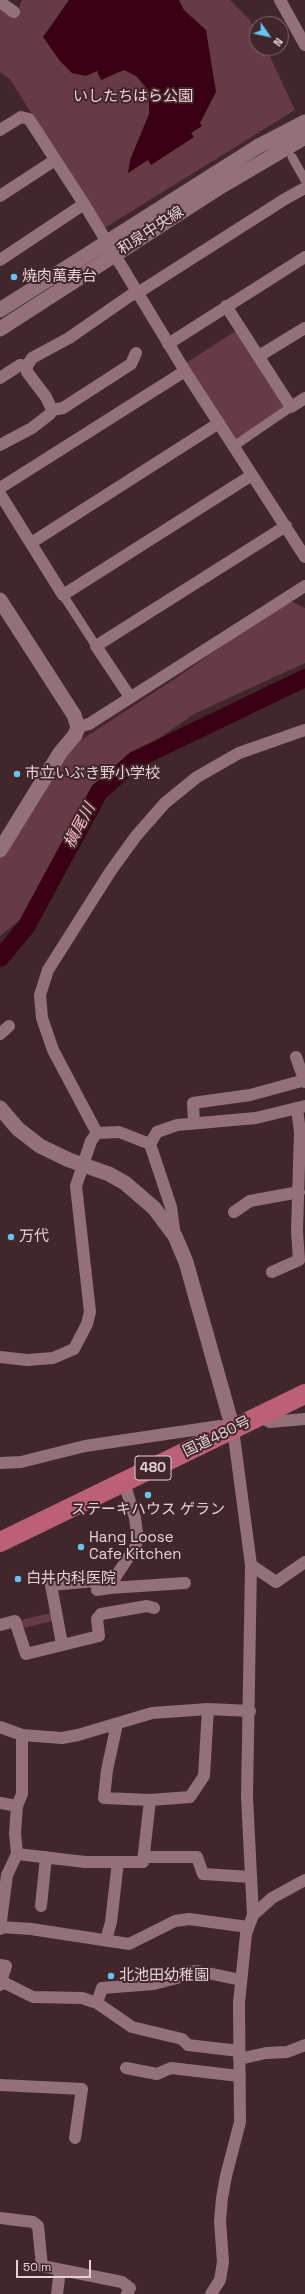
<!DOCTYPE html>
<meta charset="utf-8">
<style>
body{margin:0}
#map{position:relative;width:305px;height:2294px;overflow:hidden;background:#41262b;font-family:"Space Grotesk",sans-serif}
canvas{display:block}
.north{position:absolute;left:249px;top:16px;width:40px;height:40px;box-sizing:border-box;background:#41262b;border:1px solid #826b6f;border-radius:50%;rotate:124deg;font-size:11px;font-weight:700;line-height:16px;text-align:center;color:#e4d2d5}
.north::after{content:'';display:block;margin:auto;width:14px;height:18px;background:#67c4f0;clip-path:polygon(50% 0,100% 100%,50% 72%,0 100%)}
.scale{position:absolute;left:16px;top:2260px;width:75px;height:18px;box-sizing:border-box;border:2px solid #e4d2d5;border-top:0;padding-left:5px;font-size:12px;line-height:14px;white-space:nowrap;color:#e4d2d5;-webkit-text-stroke:3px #41262b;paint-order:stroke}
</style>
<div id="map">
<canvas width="305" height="2294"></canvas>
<div class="north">N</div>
<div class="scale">50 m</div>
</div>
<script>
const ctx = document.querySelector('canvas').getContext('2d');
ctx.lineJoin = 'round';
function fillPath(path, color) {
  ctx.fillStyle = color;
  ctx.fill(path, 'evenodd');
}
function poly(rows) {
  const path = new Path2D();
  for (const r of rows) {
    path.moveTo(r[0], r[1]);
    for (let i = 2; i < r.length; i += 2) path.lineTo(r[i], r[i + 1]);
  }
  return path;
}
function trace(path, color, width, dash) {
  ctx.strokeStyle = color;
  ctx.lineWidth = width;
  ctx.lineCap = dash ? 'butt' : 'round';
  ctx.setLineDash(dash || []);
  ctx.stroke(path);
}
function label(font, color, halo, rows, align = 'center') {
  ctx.font = font + ' "Space Grotesk","Noto Sans JP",sans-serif';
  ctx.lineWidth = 4;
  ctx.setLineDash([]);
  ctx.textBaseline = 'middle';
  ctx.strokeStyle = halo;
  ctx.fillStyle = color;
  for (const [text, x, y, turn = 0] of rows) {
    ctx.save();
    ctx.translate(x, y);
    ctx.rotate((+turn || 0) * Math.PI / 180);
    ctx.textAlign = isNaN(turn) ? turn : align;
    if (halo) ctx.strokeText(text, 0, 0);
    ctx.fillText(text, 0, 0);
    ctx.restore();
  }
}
fillPath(poly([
 [22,0,230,0,249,19,257,31,257,48,266,48,295,110,103,229,10,79,0,72,0,7,15,17],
 [237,330,287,407,236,442,186,363],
 [289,600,305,608,305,663,194,714,92,785,22,918,0,936,0,856,62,757,78,742,170,682],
 [51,1613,53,1621,23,1628,21,1620]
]), '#673b44');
fillPath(poly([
 [69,0,179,0,184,10,206,30,216,92,200,123,202,126,191,133,194,137,151,165,148,160,128,173,130,160,149,114,149,91,136,76,124,70,101,80,97,71,86,76,72,73,60,61,43,37]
]), '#3a0014');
trace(poly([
 [0,958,26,927,99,792,135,760,305,678]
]), '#3a0014', 18);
trace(poly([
 [292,157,305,180],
 [234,446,291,407],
 [63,595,96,646]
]), '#927277', 9);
trace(poly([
 [280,0,305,45],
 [0,2,14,12],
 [0,130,21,117,29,119,84,204,185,371,305,557],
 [0,196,55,160],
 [0,260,84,204],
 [226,306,291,407,305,398],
 [168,344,305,257],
 [259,356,305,328],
 [0,378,20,365,27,366],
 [52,410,63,408,131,364,136,353],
 [0,445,32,428,50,414,52,410,46,397,27,372,27,366,32,358,69,338,131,295,136,294,285,199,305,188],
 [0,488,185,371],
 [0,494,63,595,252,475],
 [31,543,219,423],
 [130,697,96,646,286,526],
 [78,727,89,724,305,586],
 [0,1034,9,1026],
 [296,1057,305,1082],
 [194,1123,193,1103,250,1095,305,1080],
 [97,1133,53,1050,42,1018,40,995,48,970,110,872,136,836,165,803,197,777,239,753,305,730],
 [150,1144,157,1132,177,1125,256,1118,305,1106],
 [234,1212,250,1201,299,1192],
 [272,1272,299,1260,297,1231,300,1132,297,1108],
 [0,1357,27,1360,53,1358,74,1349,87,1324,90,1312,76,1186,91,1141,97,1133,119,1132,150,1144,171,1207,175,1236],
 [260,1416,270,1422,305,1419],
 [0,1463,21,1462,85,1446,220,1426,233,1429,251,1565,247,1797,253,1915,246,1934,239,2003,240,2122,226,2176,222,2198,220,2221,223,2262,220,2280,211,2294],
 [124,1482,135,1518,137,1533,136,1546,116,1576,110,1588,185,1583],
 [251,1565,276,1582,305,1562],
 [97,1590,110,1588],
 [0,1625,15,1621,26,1654,99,1636,97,1619,101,1614,147,1606,154,1608],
 [62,1644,51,1585,106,1580,113,1581],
 [117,1724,107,1770,104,1798,150,1800],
 [0,1727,22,1735,62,1738,78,1735,152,1713,208,1709,250,1711],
 [0,1803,17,1806],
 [17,1854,85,1862,143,1862,150,1800,190,1797,204,1776,208,1709],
 [144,1857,197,1857,203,1874,251,1877],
 [41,1906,46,1857],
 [253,1915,272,1898,305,1880],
 [0,1927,31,1929,129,1944,175,1921,189,1919,248,1927],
 [0,1929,7,1875,17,1854,15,1833,17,1806,22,1794,22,1735],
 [106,1940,111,1922,118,1862],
 [0,1965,6,1966,0,1985],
 [1,1981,33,1997,82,1998,97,2003,132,2027,182,2039,188,2045,239,2051],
 [97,2003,102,1988,154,1984,177,1978,185,1972,198,1971,241,1980],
 [239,2059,266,2053,287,2052,305,2045],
 [126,2068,157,2074,171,2068,239,2076],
 [0,2085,82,2089,75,2138],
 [0,2218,33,2222,38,2226,42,2266,122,2282,130,2288,127,2294],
 [57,2294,60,2270]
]), '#927277', 12);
trace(poly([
 [0,310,257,147,305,122],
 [0,329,220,187,305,137],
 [0,600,74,715,78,727,75,735,60,753,0,850],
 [0,1108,18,1129,40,1146,69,1160,109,1174,125,1183,154,1208,175,1236,186,1262,233,1429]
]), '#927277', 15);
trace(poly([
 [0,1542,305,1394]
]), '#bb6076', 20);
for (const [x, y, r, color] of [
 [14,277,4,"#67c4f0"],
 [17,774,4,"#67c4f0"],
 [11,1237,4,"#67c4f0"],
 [148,1495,4,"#67c4f0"],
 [81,1547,4,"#67c4f0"],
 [18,1579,4,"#67c4f0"],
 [111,1976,4,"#67c4f0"]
]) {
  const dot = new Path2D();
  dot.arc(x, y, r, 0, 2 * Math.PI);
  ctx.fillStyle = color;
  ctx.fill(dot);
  trace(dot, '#41262b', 1.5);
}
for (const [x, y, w] of [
 [153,1468,36]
]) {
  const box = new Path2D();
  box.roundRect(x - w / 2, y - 12, w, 24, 3);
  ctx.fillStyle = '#41262b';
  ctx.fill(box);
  trace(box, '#e4d2d5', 1);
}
label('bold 14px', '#e4d2d5', null, [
 ["480",153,1468]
]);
label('15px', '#fad0d7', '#41262b', [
 ["いしたちはら公園",133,97]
]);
label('15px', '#e4d2d5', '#41262b', [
 ["和泉中央線",151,231,-33],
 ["国道480号",217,1437,-26]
]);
label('15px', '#e4d2d5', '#41262b', [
 ["焼肉萬寿台",22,277],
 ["市立いぶき野小学校",25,774],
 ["万代",19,1237],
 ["ステーキハウス ゲラン",148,1510,"center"],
 ["Hang Loose",89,1538],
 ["Cafe Kitchen",89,1555],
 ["白井内科医院",26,1579],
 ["北池田幼稚園",119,1976]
], 'left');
label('italic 16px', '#fbbec9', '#41262b', [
 ["槇尾川",80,826,-62]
]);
</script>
